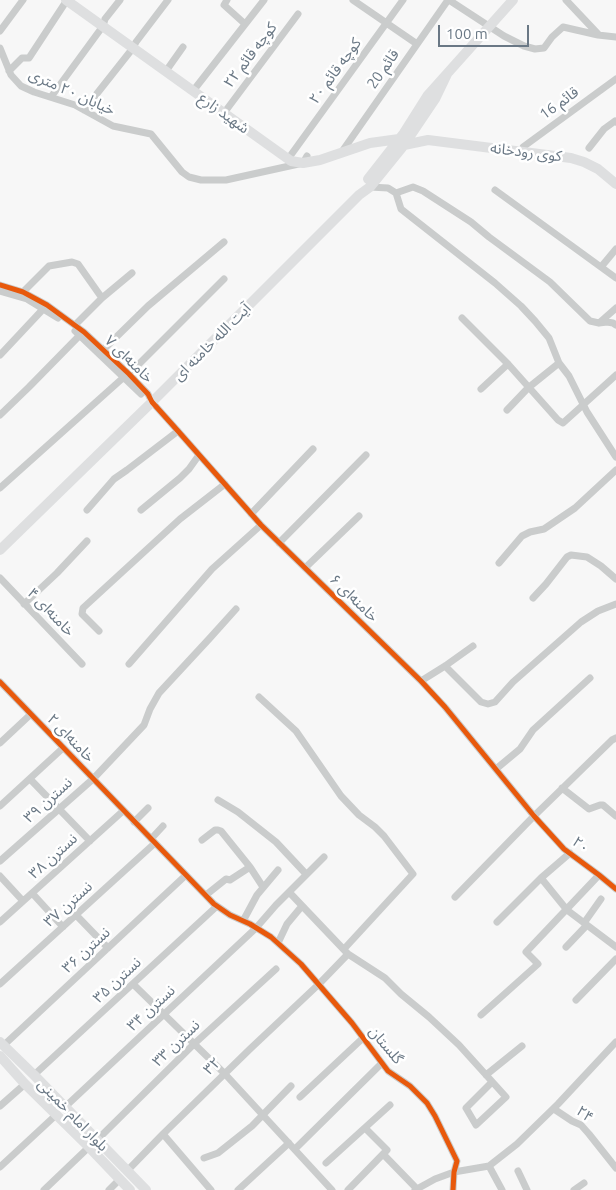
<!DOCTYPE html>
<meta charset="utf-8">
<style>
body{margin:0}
#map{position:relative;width:616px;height:1190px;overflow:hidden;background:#f7f7f7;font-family:Ubuntu,sans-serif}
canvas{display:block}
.scale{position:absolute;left:438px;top:25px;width:91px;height:22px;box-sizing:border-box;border:2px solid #6a7885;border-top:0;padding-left:6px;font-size:15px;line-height:18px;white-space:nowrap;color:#6a7885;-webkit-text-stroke:4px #fff;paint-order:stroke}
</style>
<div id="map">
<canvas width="616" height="1190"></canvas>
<div class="scale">100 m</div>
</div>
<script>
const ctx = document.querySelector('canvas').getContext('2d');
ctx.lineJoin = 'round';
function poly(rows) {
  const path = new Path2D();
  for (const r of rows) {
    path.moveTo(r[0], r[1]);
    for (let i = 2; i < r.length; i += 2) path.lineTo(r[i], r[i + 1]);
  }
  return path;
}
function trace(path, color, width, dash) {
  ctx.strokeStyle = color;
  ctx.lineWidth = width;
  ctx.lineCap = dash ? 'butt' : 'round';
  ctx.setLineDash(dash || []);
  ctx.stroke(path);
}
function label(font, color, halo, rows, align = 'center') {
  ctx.font = font + ' Ubuntu,"Noto Sans Arabic",sans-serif';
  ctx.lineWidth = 5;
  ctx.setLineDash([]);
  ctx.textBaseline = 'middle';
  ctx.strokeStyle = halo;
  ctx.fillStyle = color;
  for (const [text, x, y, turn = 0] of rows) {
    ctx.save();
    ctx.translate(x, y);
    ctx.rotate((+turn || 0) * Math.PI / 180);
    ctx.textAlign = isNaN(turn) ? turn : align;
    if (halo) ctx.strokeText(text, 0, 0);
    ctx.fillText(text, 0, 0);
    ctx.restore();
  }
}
trace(poly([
 [227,0,224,5,245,24],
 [353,0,417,44],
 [449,0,504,36,524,46,535,49,544,48,552,37,563,27,598,35,616,37],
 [566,0,598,34],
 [0,31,23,0],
 [0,48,11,75,21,86,34,92,75,105,113,126,151,134,182,172,189,177,201,180,226,180,303,163,307,156],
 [9,71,22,58,29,58,67,0],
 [166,71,183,47],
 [193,91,264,0],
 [51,97,103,26,105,19,120,0],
 [84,110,133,48,136,42,168,0],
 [224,113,298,14],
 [589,148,604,129,615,121,616,122],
 [521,152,523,147,616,79],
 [341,153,448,0],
 [288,159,403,0],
 [370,187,388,188,396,193,401,209,495,283,521,306,535,321,549,338,559,363,569,376,587,412,616,457],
 [495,190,616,278],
 [396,193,413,187,423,191,471,222,489,237,550,282,590,321,599,323,607,322,613,323,616,325],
 [601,267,616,249],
 [0,285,23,292,47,305,84,332,129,374,148,394,152,402,178,431,261,525,421,681,445,707,534,816,564,849,599,875,616,889],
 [0,291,27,299,58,318],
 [21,296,23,292,49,266,72,262,78,264,102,298],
 [462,318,508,364,558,420,563,423,616,375],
 [599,323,616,308],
 [75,325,102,298,132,273],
 [75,331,141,394],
 [103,350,148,306,224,242],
 [0,355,46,306],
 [129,374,224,279],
 [481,389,508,364],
 [507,410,528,388,559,363],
 [0,415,29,387,80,335],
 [0,488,124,377],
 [87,510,114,479,127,470,178,431],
 [141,510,180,478,189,469,199,455],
 [251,514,313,449],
 [279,543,366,455],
 [499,563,522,536,530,532,544,529,575,508,616,470],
 [305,568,359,516],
 [0,578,82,664],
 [533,598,546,584,567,557,571,555,587,557,601,566,616,579],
 [24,604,57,573,87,541],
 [99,631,82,614,83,608,180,519,225,484],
 [129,664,212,569,261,525],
 [445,666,481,702,488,704,495,702,513,682,581,622,598,611,616,604],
 [421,681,445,666,473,646],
 [0,682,214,904,230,915,250,924,271,937,301,964,352,1023,388,1071,410,1086,427,1103,435,1116,457,1161,454,1172,453,1190],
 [259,697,296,731,341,796,359,815,375,827,384,836,413,874,344,949],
 [0,743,31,714],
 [496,769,520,749,533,730,590,678],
 [30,779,90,841],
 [562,788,589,809,600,805,603,805,616,816],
 [218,800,238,812,276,842,306,874],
 [0,806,63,748],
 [134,822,148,808],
 [151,839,163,826],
 [202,840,215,830,218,830,221,831,250,867,263,887],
 [0,861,93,779,144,725,150,709,159,693,209,639,236,609],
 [0,876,23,901],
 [541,878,567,910,616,947],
 [32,893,63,927],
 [206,895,226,879,230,880,250,867],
 [455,897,534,816,612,740,616,738],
 [76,915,108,948],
 [243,921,257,895,278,870],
 [0,922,123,811],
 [497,922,541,878,570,853],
 [584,923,601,899],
 [278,943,287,924,302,906],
 [566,947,587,925],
 [348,954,385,978,401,994,429,1017,459,1045,506,1097,476,1125,466,1108,492,1082],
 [0,984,155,843],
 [133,984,225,1074,332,1190],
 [576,1000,616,959],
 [481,1015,538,964,526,952,599,875],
 [4,1045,186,875],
 [34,1075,217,906],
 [486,1075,522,1046],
 [300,1097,363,1038],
 [0,1106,25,1084],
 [65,1107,256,928,276,905,324,857],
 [554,1109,572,1121,581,1125,589,1134,616,1168],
 [163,1134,211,1190],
 [97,1140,194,1044,276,969],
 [295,1149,382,1063],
 [383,1154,417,1189],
 [204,1158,218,1153,252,1126,291,1086],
 [326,1163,390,1105],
 [489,1166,502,1190],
 [0,1167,56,1115],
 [127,1171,163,1134,250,1049,319,984,348,954,289,892],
 [518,1171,527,1190],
 [44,1190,89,1147],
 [109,1190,120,1179],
 [238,1190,289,1143],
 [348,1190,387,1150,365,1128],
 [415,1190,435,1179,454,1172,489,1166,517,1144,558,1104,616,1042],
 [574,1190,584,1183]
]), '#cacccc', 7);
trace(poly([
 [66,0,291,161,303,163,320,160,370,143,399,139],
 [404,145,428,140,571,158,584,162,598,169,616,184],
 [368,179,404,133,428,95,513,0],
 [0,550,152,402,359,195,370,187,404,145,435,99,447,74],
 [0,1042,34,1075,146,1190],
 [0,1056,25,1084,89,1147,130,1190]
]), '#dedfe0', 10);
trace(poly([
 [0,285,23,292,47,305,84,332,129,374,148,394,152,402,178,431,261,525,421,681,445,707,534,816,564,849,599,875,616,889],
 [0,682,214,904,230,915,250,924,271,937,301,964,352,1023,388,1071,410,1086,427,1103,435,1116,457,1161,454,1172,453,1190]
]), '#e8590c', 5);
label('15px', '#6a7885', '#fff', [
 ["کوچه قائم ۲۲",250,55,-53],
 ["قائم 20",383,69,-55],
 ["کوچه قائم ۲۰",335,71,-54],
 ["خیابان ۲۰ متری",72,92,24],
 ["قائم 16",559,103,-36],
 ["شهید زارع",224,113,36],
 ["کوی رودخانه",526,152,7],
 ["آیت الله خامنه ای",212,342,-45],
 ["خامنه‌ای ۷",129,359,44],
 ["خامنه‌ای ۶",354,598,44],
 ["خامنه‌ای ۴",51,612,46],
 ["خامنه‌ای ۲",71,738,46],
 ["نسترن ۳۹",48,800,-42],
 ["۲۰",581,845,39],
 ["نسترن ۳۸",53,856,-42],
 ["نسترن ۳۷",68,904,-42],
 ["نسترن ۳۶",86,950,-43],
 ["نسترن ۳۵",117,980,-43],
 ["نسترن ۳۴",151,1008,-43],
 ["نسترن ۳۳",176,1043,-44],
 ["گلستان",386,1045,50],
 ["۳۲",212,1066,-44],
 ["۲۴",585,1114,36],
 ["بلوار امام خمینی",73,1115,46]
]);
</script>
